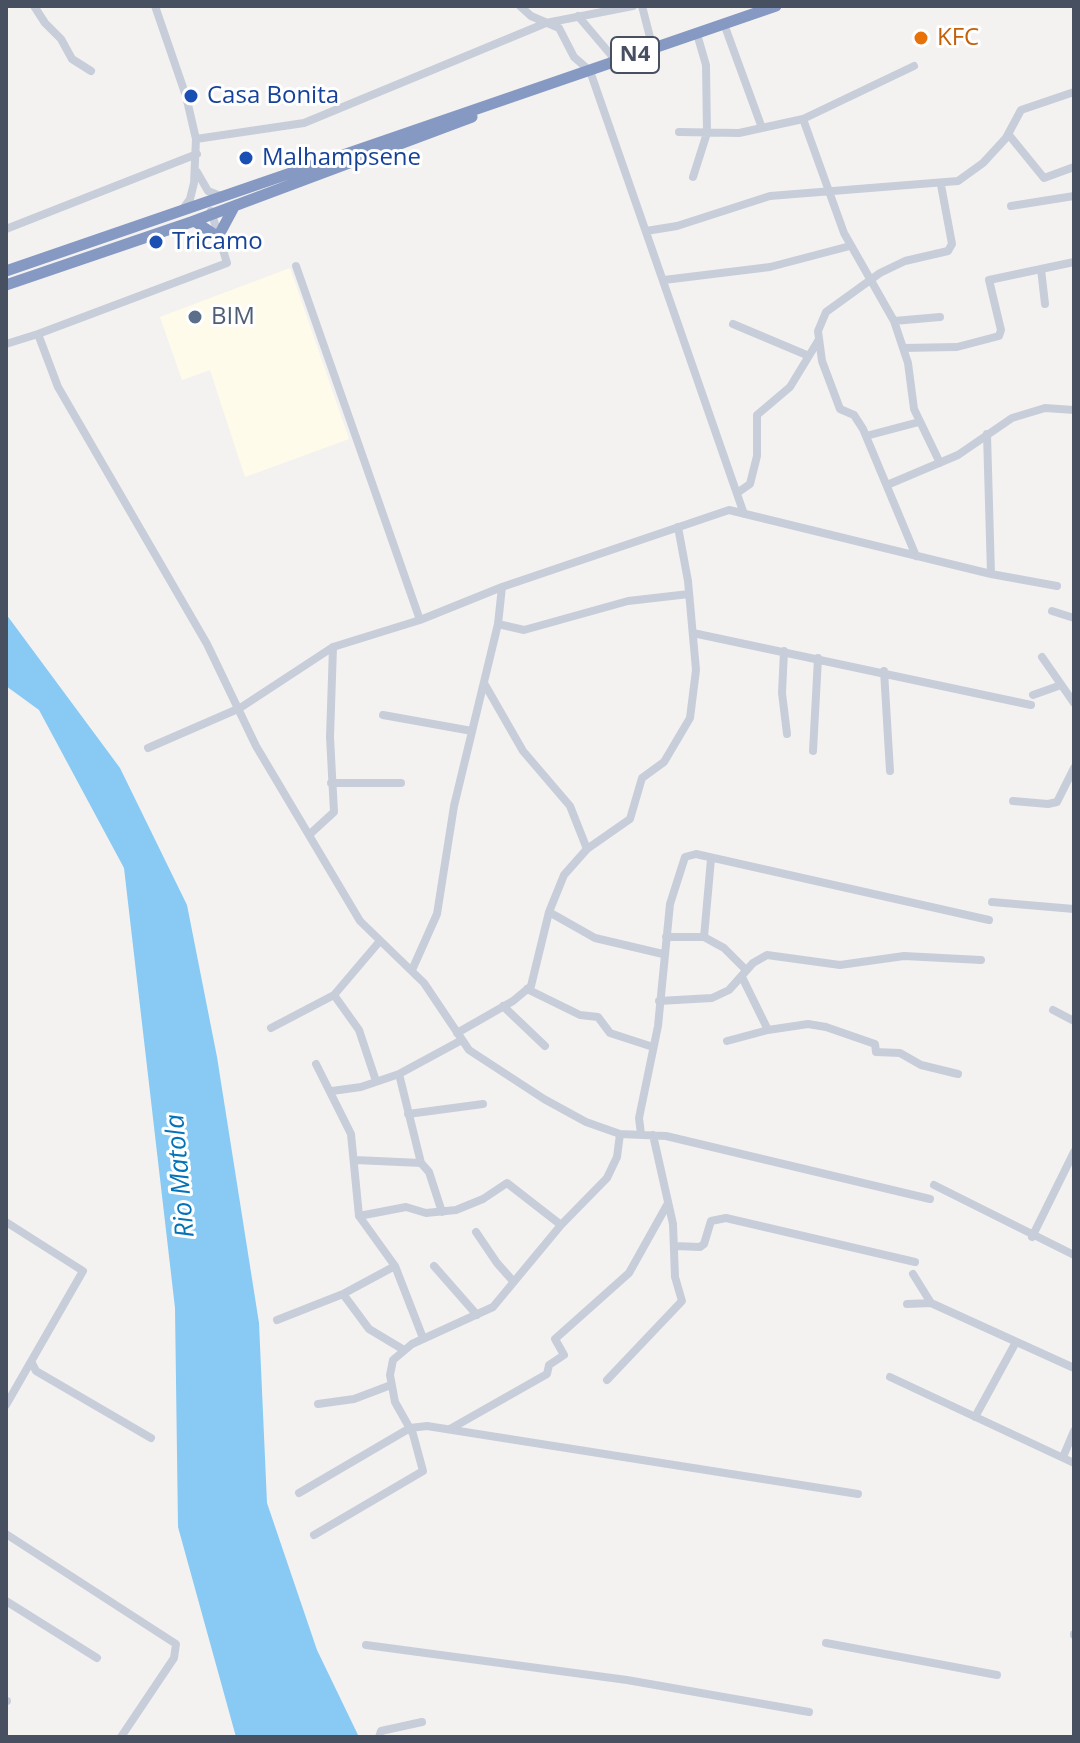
<!DOCTYPE html>
<style>
body{margin:0}
#map{position:relative;width:1080px;height:1743px;overflow:hidden;background:#f4f2f1;font-family:"Open Sans",sans-serif}
canvas{display:block}
.frame{position:absolute;inset:0;border:8px solid #475060;pointer-events:none}
</style>
<div id="map">
<canvas width="1080" height="1743"></canvas>
<div class="frame"></div>
</div>
<script>
const ctx = document.querySelector('canvas').getContext('2d');
ctx.lineJoin = 'round';
function fillPath(path, color) {
  ctx.fillStyle = color;
  ctx.fill(path, 'evenodd');
}
function poly(rows) {
  const path = new Path2D();
  for (const r of rows) {
    path.moveTo(r[0], r[1]);
    for (let i = 2; i < r.length; i += 2) path.lineTo(r[i], r[i + 1]);
  }
  return path;
}
function trace(path, color, width, dash) {
  ctx.strokeStyle = color;
  ctx.lineWidth = width;
  ctx.lineCap = dash ? 'butt' : 'round';
  ctx.setLineDash(dash || []);
  ctx.stroke(path);
}
function label(font, color, halo, rows, align = 'center') {
  ctx.font = font + ' "Open Sans",sans-serif';
  ctx.lineWidth = 6;
  ctx.setLineDash([]);
  ctx.textBaseline = 'middle';
  ctx.strokeStyle = halo;
  ctx.fillStyle = color;
  for (const [text, x, y, turn = 0] of rows) {
    ctx.save();
    ctx.translate(x, y);
    ctx.rotate((+turn || 0) * Math.PI / 180);
    ctx.textAlign = isNaN(turn) ? turn : align;
    if (halo) ctx.strokeText(text, 0, 0);
    ctx.fillText(text, 0, 0);
    ctx.restore();
  }
}
fillPath(poly([
 [290,268,349,439,245,477,210,370,182,380,160,317]
]), '#fefbeb');
fillPath(poly([
 [6,614,120,768,187,905,217,1057,259,1323,267,1503,317,1650,359,1737,236,1737,178,1527,175,1308,124,868,39,710,6,686]
]), '#88caf3');
trace(poly([
 [34,6,45,23,61,39,72,59,91,71],
 [155,6,186,96,196,139,194,183,190,199,182,210],
 [520,6,531,16,559,28,574,57,590,71,744,514],
 [642,6,653,49],
 [578,16,617,62],
 [724,24,762,128],
 [803,119,844,233,894,321,908,363,914,409,940,463],
 [679,132,739,133,803,119,914,66],
 [1009,135,1044,178,1074,167],
 [196,139,304,123,546,23,633,6],
 [197,172,208,191,223,197],
 [693,177,707,133,706,65,697,34],
 [1011,206,1074,196],
 [6,229,197,154],
 [646,231,677,226,770,196,958,181,983,163,1006,138,1021,110,1074,92],
 [296,266,420,620],
 [1041,269,1045,304],
 [664,280,770,267,850,246],
 [894,321,940,317],
 [733,324,809,356],
 [38,334,227,263,211,211],
 [6,344,38,334,58,387,207,644,256,746,360,921,424,983,469,1050,544,1099,586,1122,620,1134,666,1136,930,1199],
 [903,348,957,347,999,336,1001,330,989,280,1074,262],
 [987,434,991,574],
 [866,436,919,422],
 [887,485,958,455,1012,418,1045,408,1074,410],
 [737,493,750,484,757,456,757,415,790,387,818,341],
 [916,556,863,429,854,415,840,409,822,361,818,331,826,312,880,273,905,261,948,251,952,244,941,185],
 [1052,611,1074,618],
 [498,624,524,630,628,601,689,594],
 [693,633,1031,705],
 [784,651,782,693,787,734],
 [1042,657,1074,703],
 [884,671,890,771],
 [484,683,523,751,570,806,587,849],
 [1033,695,1061,685],
 [383,715,472,731],
 [148,748,240,708,333,647,420,620,502,587,729,510,991,574,1057,586],
 [813,751,818,658],
 [331,783,401,783],
 [1013,801,1048,804,1057,802,1074,768],
 [310,834,334,812,330,737,333,647],
 [992,902,1074,909],
 [549,912,595,938,663,954],
 [666,937,704,937,724,948,746,970],
 [704,937,711,859],
 [412,970,437,914,454,806,498,624,502,587],
 [527,989,580,1015,598,1017,610,1033,653,1047],
 [334,995,359,1030,376,1081],
 [659,1001,712,998,729,990,753,963,767,955,840,965,904,956,981,960],
 [503,1006,545,1046],
 [1053,1010,1074,1021],
 [271,1028,334,995,379,942],
 [768,1030,808,1024,826,1027,875,1044,876,1052,900,1053,921,1065,958,1074],
 [457,1033,513,1001,531,986,549,912,564,875,587,849,630,819,642,778,664,762,690,718,696,670,688,581,678,527],
 [727,1041,768,1030,742,977],
 [316,1064,351,1134,359,1216,395,1266,423,1338],
 [399,1074,421,1163,429,1172,442,1212],
 [332,1091,361,1087,399,1074,460,1041],
 [408,1114,483,1104],
 [641,1134,639,1118,658,1026,670,904,685,857,696,854,989,920],
 [355,1160,421,1163],
 [934,1185,1074,1255],
 [359,1216,406,1207,426,1213,456,1210,483,1199,507,1183,561,1225],
 [6,1222,83,1271,6,1405],
 [476,1232,497,1263,513,1281],
 [1032,1237,1074,1152],
 [675,1246,700,1247,704,1244,711,1221,726,1218,915,1262],
 [434,1266,477,1315],
 [913,1274,931,1303],
 [343,1294,369,1329,404,1350],
 [907,1304,931,1303,1074,1368],
 [277,1320,343,1294,395,1266],
 [32,1363,36,1371,151,1438],
 [890,1377,1074,1463],
 [607,1380,682,1301,675,1277,673,1224,653,1135],
 [318,1404,354,1399,391,1385],
 [975,1417,1016,1342],
 [450,1429,547,1374,549,1365,564,1355,555,1339,629,1273,667,1205],
 [1063,1457,1074,1431],
 [299,1493,410,1428,427,1426,858,1494],
 [6,1534,176,1644,174,1658,121,1737],
 [314,1535,423,1471,413,1434,395,1402,390,1375,393,1360,412,1344,493,1307,561,1225,607,1178,617,1157,620,1134],
 [6,1601,97,1658],
 [1074,1634,1074,1635],
 [826,1643,997,1675],
 [366,1645,627,1680,809,1712],
 [6,1701,7,1701],
 [379,1737,381,1731,422,1722]
]), '#c7ceda', 8);
trace(poly([
 [194,221,220,238],
 [219,235,234,207],
 [6,271,776,6],
 [6,285,194,221,472,117]
]), '#8699c3', 11);
for (const [x, y, r, color] of [
 [921,38,8,"#e8710a"],
 [191,96,8,"#1a4fb4"],
 [246,158,8,"#1a4fb4"],
 [156,242,8,"#1a4fb4"],
 [195,317,8,"#5c6f8a"]
]) {
  const dot = new Path2D();
  dot.arc(x, y, r, 0, 2 * Math.PI);
  ctx.fillStyle = color;
  ctx.fill(dot);
  trace(dot, '#fff', 3);
}
for (const [x, y, w] of [
 [635,55,48]
]) {
  const box = new Path2D();
  box.roundRect(x - w / 2, y - 18, w, 36, 6);
  ctx.fillStyle = '#fff';
  ctx.fill(box);
  trace(box, '#475060', 2);
}
label('bold 22px', '#475060', null, [
 ["N4",635,55]
]);
label('24px', '#c56008', '#fff', [
 ["KFC",937,38]
], 'left');
label('24px', '#164399', '#fff', [
 ["Casa Bonita",207,96],
 ["Malhampsene",262,158],
 ["Tricamo",172,242]
], 'left');
label('24px', '#4e5e75', '#fff', [
 ["BIM",211,317]
], 'left');
label('italic 26px', '#0273b9', '#fff', [
 ["Rio Matola",181,1176,-95]
]);
</script>
